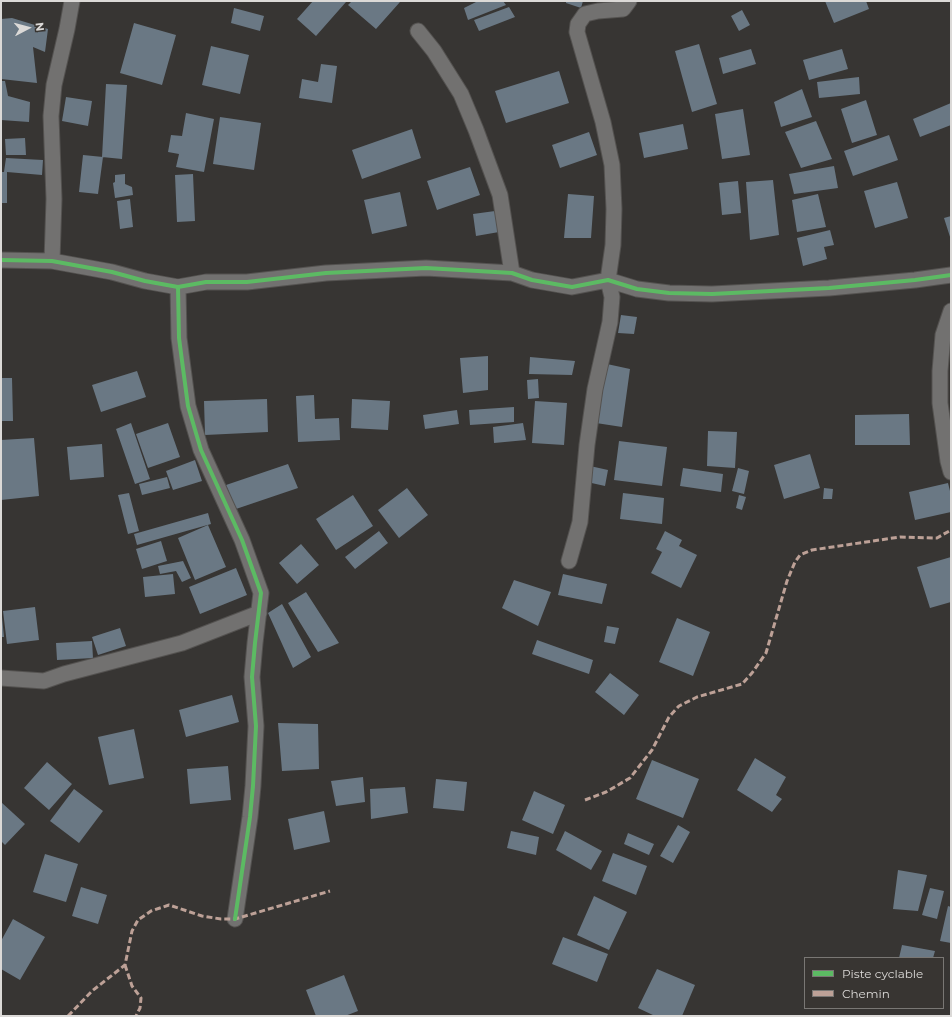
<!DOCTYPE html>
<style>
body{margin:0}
#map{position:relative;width:952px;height:1017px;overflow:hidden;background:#373533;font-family:Montserrat,sans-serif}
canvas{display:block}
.frame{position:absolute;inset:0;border:2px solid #dbd9d7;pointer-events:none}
.legend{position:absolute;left:804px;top:957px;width:140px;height:52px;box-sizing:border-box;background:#383532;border:1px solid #797774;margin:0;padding:5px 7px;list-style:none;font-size:12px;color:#dbd9d7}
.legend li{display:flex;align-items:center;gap:8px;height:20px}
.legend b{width:20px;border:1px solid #797774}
.north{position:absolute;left:8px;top:8px;width:40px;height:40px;-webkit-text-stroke:3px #383532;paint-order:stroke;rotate:84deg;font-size:11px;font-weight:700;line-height:16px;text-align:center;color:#dbd9d7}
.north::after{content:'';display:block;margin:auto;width:14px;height:18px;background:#dbd9d7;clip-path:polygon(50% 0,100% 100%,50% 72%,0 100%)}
</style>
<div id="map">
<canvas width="952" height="1017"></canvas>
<div class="frame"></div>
<ul class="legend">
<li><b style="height:5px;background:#5cba63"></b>Piste cyclable</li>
<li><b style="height:5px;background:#bda197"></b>Chemin</li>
</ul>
<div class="north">N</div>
</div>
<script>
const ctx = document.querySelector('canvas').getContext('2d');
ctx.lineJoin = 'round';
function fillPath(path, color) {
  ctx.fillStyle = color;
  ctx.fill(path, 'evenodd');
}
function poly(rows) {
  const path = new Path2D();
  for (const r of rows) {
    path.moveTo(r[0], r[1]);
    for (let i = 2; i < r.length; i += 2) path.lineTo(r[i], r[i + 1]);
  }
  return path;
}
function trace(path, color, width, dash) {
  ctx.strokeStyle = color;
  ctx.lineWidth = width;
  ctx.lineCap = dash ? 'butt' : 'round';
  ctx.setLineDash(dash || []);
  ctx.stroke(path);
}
fillPath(poly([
 [313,1,346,2,316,36,297,19],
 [352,1,399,1,400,2,376,29,348,5],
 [478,1,503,1,506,5,468,20,464,8],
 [566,1,583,1,581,8,566,3],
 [825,1,866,1,869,9,834,23],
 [509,7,515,17,479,31,474,20],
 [234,8,264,16,260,31,231,23],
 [742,10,750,25,739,31,731,16],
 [12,18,48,29,45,52,33,47,37,83,1,79,1,19],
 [134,23,176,35,162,85,120,73],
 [699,44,717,104,692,112,675,51],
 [211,46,249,55,240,94,202,85],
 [751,49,756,64,723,74,719,58],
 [842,49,848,69,809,80,803,60],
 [321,64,337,66,332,103,299,98,302,79,318,82],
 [559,71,569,103,506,123,495,91],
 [859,77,860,94,819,98,817,82],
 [1,81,5,81,8,96,30,102,29,122,1,120],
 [106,84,127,85,122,159,102,157],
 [802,89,812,117,781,127,774,102],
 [66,97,92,101,88,126,62,121],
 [866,100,877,135,852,143,841,109],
 [951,103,951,125,920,137,913,119],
 [743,109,750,155,722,159,715,114],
 [186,113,214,119,204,172,176,167,179,154,168,152,171,135,182,136],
 [220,117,261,123,254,170,213,164],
 [816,121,832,159,801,168,785,132],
 [683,124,688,149,644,158,639,133],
 [412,129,421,158,362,179,352,150],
 [589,132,597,155,560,168,552,145],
 [889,135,898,160,853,176,844,151],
 [25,138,26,155,6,155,5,139],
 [83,155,103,157,98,194,79,192],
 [6,158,43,160,42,175,7,172,7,203,1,203,1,172,4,172],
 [834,166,838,188,794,194,789,174],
 [470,167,480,195,437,210,427,181],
 [125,174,125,184,132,187,133,195,115,198,113,183,115,182,115,175],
 [193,174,195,221,177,222,175,175],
 [773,180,779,235,750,240,746,182],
 [738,181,741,213,722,215,719,183],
 [897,182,908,218,875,228,864,191],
 [400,192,407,226,372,234,364,200],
 [568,194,594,196,591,238,564,238],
 [818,194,826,227,797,232,792,200],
 [130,199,133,227,120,229,117,201],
 [495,211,499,232,476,236,473,214],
 [951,216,951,240,944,218],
 [830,230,834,245,824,247,827,259,803,266,797,238],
 [621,315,637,317,634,334,618,333],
 [488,356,488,390,463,393,460,358],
 [530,357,575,361,572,375,529,374],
 [607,364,630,369,622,427,596,423],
 [137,371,146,397,101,412,92,385],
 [1,378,12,378,13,421,1,421],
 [538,379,539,398,528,399,527,380],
 [314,395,315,419,339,418,340,440,298,442,296,396],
 [267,399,268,432,205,435,204,401],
 [352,399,390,401,388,430,351,428],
 [535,401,567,403,564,445,532,443],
 [514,407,514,422,470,425,469,410],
 [457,410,459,424,425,429,423,415],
 [909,414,910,445,855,445,855,415],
 [131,423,150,479,135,484,116,429],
 [168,423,180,457,148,468,136,434],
 [523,423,526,440,494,443,493,427],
 [708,431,737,432,735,468,707,466],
 [34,438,39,496,1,500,1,440],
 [619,441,667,447,662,486,614,480],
 [102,444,104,477,70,480,67,447],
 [810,454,820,488,784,499,774,465],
 [195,460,202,481,173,490,166,471],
 [288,464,298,488,236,509,226,485],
 [590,466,608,470,605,486,587,482],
 [683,468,723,474,721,492,680,486],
 [738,468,749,471,744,494,732,491],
 [167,477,170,488,142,495,139,484],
 [948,483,951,495,951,512,915,520,909,492],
 [407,488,428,515,399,538,378,510],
 [824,488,833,489,832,499,823,499],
 [129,493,139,531,128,534,118,495],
 [623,493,664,498,662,524,620,519],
 [353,495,373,526,336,550,316,519],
 [739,495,746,497,742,510,736,508],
 [208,513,211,524,137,545,134,534],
 [208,525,226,567,195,580,178,538],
 [379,531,388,543,355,569,345,557],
 [665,531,682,540,679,546,697,555,681,588,651,573,662,552,656,549],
 [161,541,167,561,142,569,136,549],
 [301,544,319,565,297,584,279,563],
 [951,557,951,602,930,608,917,567],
 [183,561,191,578,182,582,176,571,160,574,158,566],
 [236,568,247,595,200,614,189,587],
 [173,574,175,594,145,597,143,577],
 [563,574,607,584,602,604,558,595],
 [514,580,551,592,538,626,502,608],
 [306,592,339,643,318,652,288,603],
 [282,604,311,657,293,668,268,613],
 [35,607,39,640,7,644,3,611],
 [1,617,2,617,4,637,1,637],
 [677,618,710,632,693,676,659,662],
 [607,626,619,628,615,644,604,642],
 [120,628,126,646,98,655,92,637],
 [537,640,593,660,589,674,532,654],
 [92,641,93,658,57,660,56,643],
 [610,673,639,695,624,715,595,692],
 [232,695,239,722,186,737,179,710],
 [278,723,318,724,319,769,282,771],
 [134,729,144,778,109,785,98,737],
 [755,758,786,777,776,795,782,799,772,812,737,790],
 [652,760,699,779,683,818,636,799],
 [47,762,72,784,49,810,24,788],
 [228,766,231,800,190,804,187,769],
 [363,777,365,802,336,806,331,781],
 [436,779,467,782,464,811,433,808],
 [405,787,408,813,371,819,370,789],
 [74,789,103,811,79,843,50,821],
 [534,791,565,805,553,834,522,820],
 [1,802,25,824,5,845,1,841],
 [324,811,330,842,294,850,288,819],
 [678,825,690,832,673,863,660,856],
 [511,831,539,837,536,855,507,848],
 [565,831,602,851,591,870,556,850],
 [628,833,654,844,649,855,624,844],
 [613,853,647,866,636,895,602,881],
 [45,854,78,864,66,902,33,892],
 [898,870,927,875,918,911,893,909],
 [81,887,107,895,98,924,72,916],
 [930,888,944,891,937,919,922,915],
 [594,896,627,912,609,950,577,935],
 [948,906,951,907,951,943,940,941],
 [13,919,45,937,20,980,1,969,1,941],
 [563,937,608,954,597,982,552,964],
 [902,945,935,951,933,958,899,958],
 [657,969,695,985,682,1016,655,1016,638,1008],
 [344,975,358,1011,345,1016,316,1016,306,990]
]), '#6a7884');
const street = poly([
 [418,31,434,51,461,94,476,130,500,195,512,273],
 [1,260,52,261,112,272,145,281,178,287,206,282,247,282,326,273,426,268,512,273,532,280,572,287,608,280,637,289,669,293,712,294,829,288,915,280,951,275],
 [52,261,54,199,51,116,54,85,67,29,72,1],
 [178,287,179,338,188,406,201,450,242,540,261,593,255,643,252,677,256,726,253,786,250,817,235,919],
 [951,311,943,335,940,371,940,403,948,461,951,472],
 [569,561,580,522,587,445,595,389,610,322,612,297,608,280,613,245,614,209,612,165,603,122,577,32,578,24,585,14,598,11,623,9,629,1],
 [1,678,44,681,64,674,182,643,259,613]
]);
trace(street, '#545250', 17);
trace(street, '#727170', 15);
trace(poly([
 [585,800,606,792,630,778,652,750,669,717,679,706,697,697,742,684,752,673,766,653,787,581,795,562,800,555,812,550,900,537,937,538,951,530],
 [125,965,132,986,141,998,140,1008,136,1016],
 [68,1016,92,991,125,965,132,931,138,920,151,911,169,905,202,916,221,919,235,919,330,891]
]), '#bda197', 3, [6, 3]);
trace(poly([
 [1,260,52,261,112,272,145,281,178,287,206,282,247,282,326,273,426,268,512,273,532,280,572,287,608,280,637,289,669,293,712,294,829,288,915,280,951,275],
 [178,287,179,338,188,406,201,450,242,540,261,593,255,643,252,677,256,726,253,786,250,817,235,919]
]), '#5cba63', 4);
</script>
